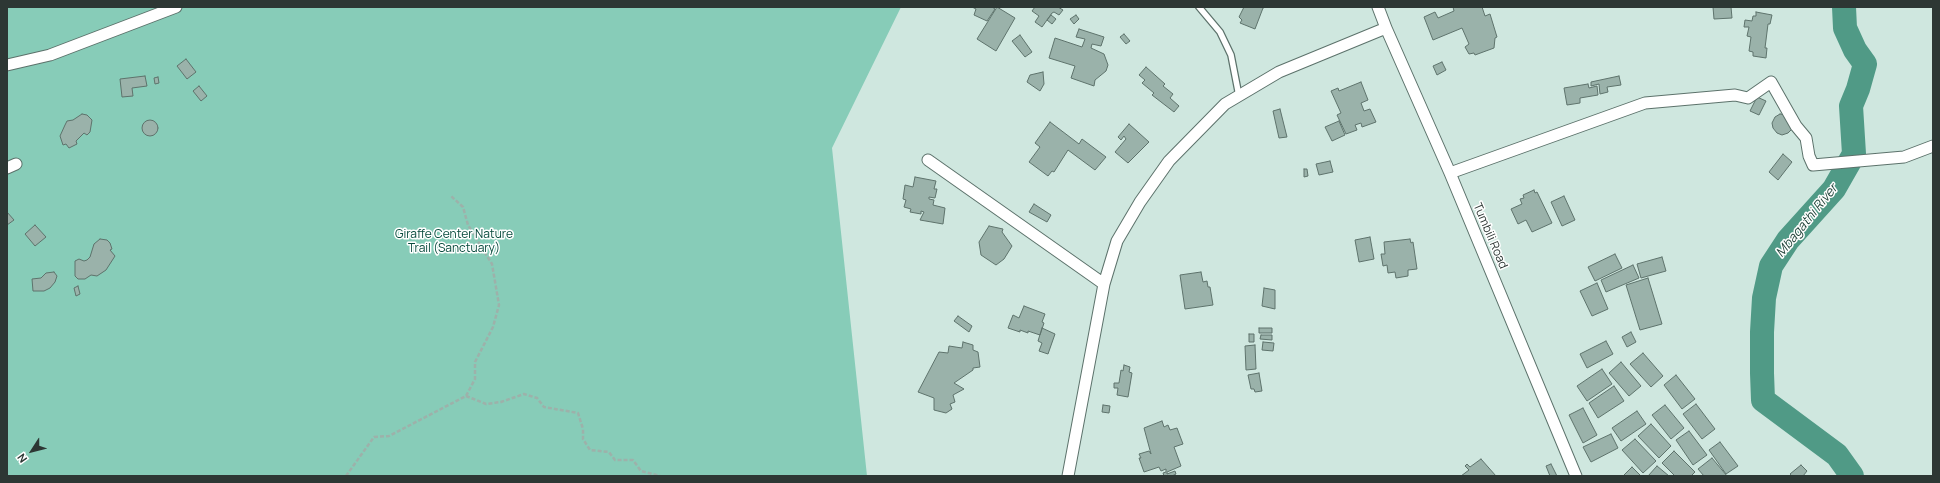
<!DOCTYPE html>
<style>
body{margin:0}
#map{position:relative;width:1940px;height:483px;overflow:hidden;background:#cfe7df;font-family:Manrope,sans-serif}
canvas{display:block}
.frame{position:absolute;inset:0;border:8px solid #2d3734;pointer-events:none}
.north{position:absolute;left:12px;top:431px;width:40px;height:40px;-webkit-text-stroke:3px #fff;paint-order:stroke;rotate:234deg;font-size:11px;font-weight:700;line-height:16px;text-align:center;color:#2d3734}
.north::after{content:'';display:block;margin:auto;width:14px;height:18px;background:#2d3734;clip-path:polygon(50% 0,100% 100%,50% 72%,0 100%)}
</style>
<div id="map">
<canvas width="1940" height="483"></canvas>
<div class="frame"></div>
<div class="north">N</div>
</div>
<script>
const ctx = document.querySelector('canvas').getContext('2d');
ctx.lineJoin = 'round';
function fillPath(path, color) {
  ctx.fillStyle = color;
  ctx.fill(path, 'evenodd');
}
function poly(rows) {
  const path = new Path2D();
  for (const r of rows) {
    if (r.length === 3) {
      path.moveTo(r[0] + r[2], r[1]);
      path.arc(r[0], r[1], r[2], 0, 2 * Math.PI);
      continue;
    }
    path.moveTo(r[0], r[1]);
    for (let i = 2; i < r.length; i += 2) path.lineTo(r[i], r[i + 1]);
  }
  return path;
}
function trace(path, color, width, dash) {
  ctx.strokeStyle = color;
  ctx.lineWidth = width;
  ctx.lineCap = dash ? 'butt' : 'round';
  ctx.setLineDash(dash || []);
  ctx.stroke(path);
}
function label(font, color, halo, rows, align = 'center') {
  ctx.font = font + ' Manrope,sans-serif';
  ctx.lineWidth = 3;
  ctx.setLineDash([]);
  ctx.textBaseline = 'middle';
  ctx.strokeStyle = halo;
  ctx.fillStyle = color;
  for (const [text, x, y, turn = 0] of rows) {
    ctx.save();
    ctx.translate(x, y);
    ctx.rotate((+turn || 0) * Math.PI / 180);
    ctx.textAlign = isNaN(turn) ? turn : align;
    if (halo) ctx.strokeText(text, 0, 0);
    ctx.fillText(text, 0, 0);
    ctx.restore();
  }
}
fillPath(poly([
 [7,7,901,7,832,148,867,476,7,476]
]), '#87ccb8');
trace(poly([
 [1844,7,1845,28,1855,50,1865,64,1858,89,1851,106,1854,154,1834,189,1788,240,1771,266,1764,298,1762,332,1762,373,1763,400,1837,455,1852,476]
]), '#509a86', 24);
const building = poly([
 [972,7,992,7,995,9,987,21,974,15,976,9,972,7],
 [997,7,1015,18,996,51,977,39,997,7],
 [1035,7,1058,7,1063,10,1059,15,1054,12,1052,13,1042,27,1035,22,1039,16,1032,11,1035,7],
 [1244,7,1266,7,1263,8,1255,29,1240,23,1242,20,1239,17,1244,7],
 [1453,7,1482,7,1485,16,1490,14,1497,37,1495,38,1494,48,1475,55,1474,53,1469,54,1465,47,1469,44,1462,28,1433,40,1424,17,1435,12,1438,18,1454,11,1453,7],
 [1713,7,1731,7,1732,18,1714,19,1713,7],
 [1756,12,1772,15,1770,24,1768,24,1765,48,1767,48,1766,58,1753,56,1753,52,1749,51,1751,37,1747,36,1749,27,1744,27,1745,20,1752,21,1753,16,1756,16,1756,12],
 [1051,15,1056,19,1052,24,1047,20,1051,15],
 [1076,15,1079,19,1074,24,1070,19,1076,15],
 [1079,29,1104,37,1101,46,1092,44,1091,48,1104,54,1108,65,1106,71,1095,80,1094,86,1071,78,1075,66,1049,58,1055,38,1082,47,1085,39,1076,37,1079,29],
 [1124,34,1130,41,1126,44,1120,37,1124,34],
 [1020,35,1032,52,1025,57,1012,41,1020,35],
 [186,59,196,72,187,79,177,66,186,59],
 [1442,62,1446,70,1437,75,1433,66,1442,62],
 [1146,67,1165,84,1163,86,1173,94,1170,98,1179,106,1174,112,1152,95,1154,93,1142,83,1145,80,1139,75,1146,67],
 [1043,72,1044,84,1040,91,1027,82,1030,75,1043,72],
 [145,76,147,86,132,88,133,96,122,97,120,79,145,76],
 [1619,76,1621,85,1607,87,1608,92,1600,94,1599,84,1591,86,1591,82,1619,76],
 [158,77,159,83,155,84,154,78,158,77],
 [1361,82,1368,100,1361,103,1364,111,1370,109,1376,122,1362,127,1361,123,1355,125,1357,130,1346,134,1337,115,1341,113,1331,91,1338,88,1339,91,1361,82],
 [1588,84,1589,88,1597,86,1598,95,1580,98,1580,103,1567,105,1564,88,1588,84],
 [199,86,207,96,201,101,193,91,199,86],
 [1757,97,1766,101,1759,115,1750,111,1757,97],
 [1280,109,1287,137,1279,138,1273,111,1280,109],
 [82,114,87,115,92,120,90,132,87,135,84,133,76,141,77,144,69,148,66,144,63,145,60,136,65,125,67,121,73,120,82,114],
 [1780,114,1786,115,1792,129,1788,133,1782,135,1777,133,1773,128,1772,123,1775,117,1780,114],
 [150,128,8],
 [1339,121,1345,135,1332,141,1325,127,1339,121],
 [1050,122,1079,144,1082,139,1106,157,1095,170,1068,150,1054,172,1052,171,1048,176,1029,162,1040,147,1035,143,1050,122],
 [1129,124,1149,142,1128,163,1115,152,1126,139,1124,136,1121,140,1118,137,1129,124],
 [1783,154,1792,162,1778,180,1769,172,1783,154],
 [1330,161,1333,172,1319,175,1316,164,1330,161],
 [1304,169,1307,169,1308,176,1304,177,1304,169],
 [915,177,936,181,934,189,937,189,935,198,929,197,929,199,934,200,933,205,945,208,943,224,920,220,924,212,921,211,921,214,910,212,911,209,904,207,906,200,903,199,905,185,913,187,915,177],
 [1534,190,1535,193,1537,192,1552,223,1532,232,1526,220,1518,224,1511,209,1522,204,1520,199,1524,198,1523,195,1534,190],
 [1564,196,1575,220,1562,226,1551,202,1564,196],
 [1034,204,1051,215,1047,222,1029,212,1034,204],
 [7,212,14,220,7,225,7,212],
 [35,225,46,237,35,246,25,234,35,225],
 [989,226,1003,229,1002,232,1012,246,1004,259,996,265,981,255,979,242,989,226],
 [1370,237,1374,259,1359,262,1355,240,1370,237],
 [100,239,107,240,110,243,112,249,110,250,115,256,106,270,97,276,91,275,85,279,78,279,75,276,75,261,79,259,84,261,87,260,90,257,94,244,100,239],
 [1410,239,1411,243,1413,242,1417,269,1408,270,1408,276,1396,278,1395,272,1388,273,1387,265,1383,266,1381,254,1385,254,1384,242,1410,239],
 [1615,254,1622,268,1595,281,1588,267,1615,254],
 [1662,257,1666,271,1641,278,1637,264,1662,257],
 [1633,265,1639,278,1606,292,1601,280,1633,265],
 [54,272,57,276,55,282,50,288,44,291,33,291,32,279,41,278,46,273,54,272],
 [1201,272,1203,282,1207,281,1208,287,1210,287,1213,305,1185,309,1180,275,1201,272],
 [1648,278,1662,324,1640,330,1626,285,1648,278],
 [1597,283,1608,309,1592,316,1580,291,1597,283],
 [78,286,80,294,76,296,74,288,78,286],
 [1264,288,1275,290,1275,309,1262,306,1264,288],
 [1024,306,1045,314,1042,322,1044,323,1040,335,1028,331,1028,333,1020,330,1020,332,1008,328,1013,315,1019,318,1024,306],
 [958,316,972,326,969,332,954,321,958,316],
 [1042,328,1055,334,1048,354,1039,351,1042,343,1038,341,1042,328],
 [1259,328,1272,328,1272,333,1259,333,1259,328],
 [1631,332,1636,342,1627,347,1622,337,1631,332],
 [1249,334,1254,334,1254,342,1249,342,1249,334],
 [1261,335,1272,335,1272,340,1260,339,1261,335],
 [1606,341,1613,354,1587,368,1580,354,1606,341],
 [963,342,973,345,973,350,978,352,980,367,973,368,973,370,954,383,964,389,953,395,955,402,950,404,952,409,946,413,934,410,934,398,918,392,939,352,948,353,949,346,962,348,963,342],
 [1263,342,1274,343,1273,351,1262,350,1263,342],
 [1255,345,1256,369,1246,370,1245,346,1255,345],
 [1643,353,1663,376,1651,387,1630,364,1643,353],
 [1621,362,1641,386,1629,396,1609,373,1621,362],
 [1124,365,1130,367,1129,372,1132,373,1128,397,1117,395,1118,388,1114,388,1114,383,1119,383,1121,370,1123,371,1124,365],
 [1602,369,1612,384,1587,401,1577,386,1602,369],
 [1259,373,1262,391,1255,392,1254,389,1251,389,1248,375,1259,373],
 [1676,375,1695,399,1682,409,1664,385,1676,375],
 [1614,386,1624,401,1598,418,1589,403,1614,386],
 [1696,404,1715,429,1702,439,1683,414,1696,404],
 [1103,405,1110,406,1109,413,1102,412,1103,405],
 [1665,405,1684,428,1671,439,1652,415,1665,405],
 [1583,408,1597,435,1583,443,1569,415,1583,408],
 [1637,411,1646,424,1621,441,1612,428,1637,411],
 [1162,421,1164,427,1168,425,1170,430,1177,428,1183,444,1174,447,1181,466,1167,472,1167,474,1175,471,1176,474,1172,476,1164,476,1163,473,1166,472,1166,469,1161,471,1159,467,1144,472,1139,458,1141,458,1139,454,1149,451,1151,454,1144,428,1162,421],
 [1651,424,1671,446,1659,458,1638,436,1651,424],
 [1689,431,1707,455,1693,465,1676,440,1689,431],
 [1611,434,1618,448,1591,462,1583,447,1611,434],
 [1635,439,1656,461,1643,473,1622,450,1635,439],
 [1720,442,1738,466,1726,474,1709,450,1720,442],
 [1674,451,1695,472,1691,476,1675,476,1662,463,1674,451],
 [1712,458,1727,476,1704,476,1698,469,1712,458],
 [1481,459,1496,476,1461,476,1469,470,1465,466,1467,464,1470,467,1481,459],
 [1551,464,1557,476,1550,476,1546,466,1551,464],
 [1801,465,1807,471,1803,476,1792,476,1790,474,1801,465],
 [1657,466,1669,476,1648,476,1657,466],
 [1632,467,1641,476,1623,476,1632,467]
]);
fillPath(building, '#9ab2aa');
trace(building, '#5e736c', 1);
const service = poly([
 [1199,7,1220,32,1231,55,1239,96]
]);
const minor = poly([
 [1378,7,1386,28,1450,173,1576,476],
 [7,65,50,55,176,7],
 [928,160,1104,284],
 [7,168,16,164],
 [1450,173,1645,103,1735,95,1748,98,1771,82,1796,126,1806,138,1809,156,1813,165,1904,157,1933,146],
 [1068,476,1104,284,1117,241,1140,202,1169,161,1225,104,1279,72,1386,28]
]);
trace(service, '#5c726b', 8);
trace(minor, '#5c726b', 13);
trace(poly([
 [466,396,486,404,501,402,524,394,537,398,544,407,578,413,583,429,583,439,590,450,609,452,615,460,633,460,641,471,660,476],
 [346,476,374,437,389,436,466,396,475,379,475,362,493,327,499,305,492,264,468,225,463,207,451,196]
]), '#9db1aa', 2.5, [4, 2]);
trace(service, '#fff', 5.5);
trace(minor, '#fff', 11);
label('12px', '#074a3c', '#fff', [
 ["Giraffe Center Nature",454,235],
 ["Trail (Sanctuary)",454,249]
]);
label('12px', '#2d3734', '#fff', [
 ["Tumbili Road",1490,236,67]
]);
label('italic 13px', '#1c3f35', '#fff', [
 ["Mbagathi River",1807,221,-51]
]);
</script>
